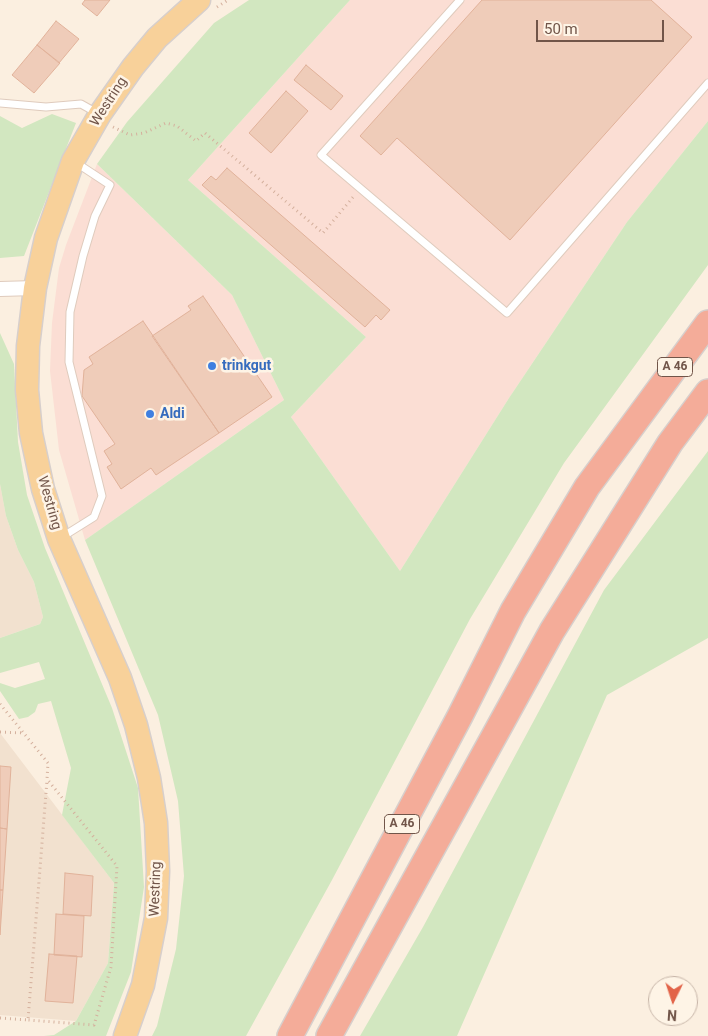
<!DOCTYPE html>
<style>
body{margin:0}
#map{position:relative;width:708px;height:1036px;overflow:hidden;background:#fbefe0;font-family:Roboto,sans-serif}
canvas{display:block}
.north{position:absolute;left:648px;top:976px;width:50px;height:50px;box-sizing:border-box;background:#fef4e6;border:1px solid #c6b4a7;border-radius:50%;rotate:184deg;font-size:14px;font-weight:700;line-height:20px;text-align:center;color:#715549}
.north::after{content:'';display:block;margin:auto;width:18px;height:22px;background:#e26449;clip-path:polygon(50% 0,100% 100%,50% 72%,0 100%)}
.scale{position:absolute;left:536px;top:20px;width:128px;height:22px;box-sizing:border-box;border:2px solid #715549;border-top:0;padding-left:6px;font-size:15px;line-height:18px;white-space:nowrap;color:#715549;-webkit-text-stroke:4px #fef4e6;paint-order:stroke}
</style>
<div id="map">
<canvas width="708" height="1036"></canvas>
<div class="north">N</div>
<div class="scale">50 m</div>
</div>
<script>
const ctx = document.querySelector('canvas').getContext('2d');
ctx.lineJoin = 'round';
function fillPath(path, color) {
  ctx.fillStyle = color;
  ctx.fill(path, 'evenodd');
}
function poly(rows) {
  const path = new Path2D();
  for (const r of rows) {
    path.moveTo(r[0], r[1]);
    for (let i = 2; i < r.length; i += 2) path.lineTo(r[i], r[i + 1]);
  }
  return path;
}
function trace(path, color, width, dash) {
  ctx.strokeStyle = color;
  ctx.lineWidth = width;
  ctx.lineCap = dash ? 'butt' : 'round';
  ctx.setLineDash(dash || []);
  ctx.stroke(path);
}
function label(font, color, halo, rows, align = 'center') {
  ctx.font = font + ' Roboto,sans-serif';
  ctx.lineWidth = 5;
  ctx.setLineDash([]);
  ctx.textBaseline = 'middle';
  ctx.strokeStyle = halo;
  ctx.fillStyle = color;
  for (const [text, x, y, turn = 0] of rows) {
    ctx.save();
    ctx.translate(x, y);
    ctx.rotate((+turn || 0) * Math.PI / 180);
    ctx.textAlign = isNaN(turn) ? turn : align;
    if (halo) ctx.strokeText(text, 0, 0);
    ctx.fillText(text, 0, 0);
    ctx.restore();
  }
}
fillPath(poly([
 [0,484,6,516,18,550,34,582,43,617,40,624,0,638],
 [0,733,114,883,108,963,76,1021,0,1015]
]), '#f2e1cf');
fillPath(poly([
 [350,0,708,0,708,121,627,222,509,398,400,571,291,417,366,337,188,180],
 [97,164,232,295,284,400,85,540,59,450,50,371,52,323,59,268,66,245]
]), '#fbded4');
fillPath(poly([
 [249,0,350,0,188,180,366,337,291,417,400,571,509,398,627,222,708,121,708,265,564,463,470,619,332,880,246,1036,152,1036,157,1026,176,949,184,876,178,801,158,715,85,540,284,400,232,295,97,164,127,122,214,23],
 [52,114,76,123,24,256,0,258,0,116,22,128],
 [0,333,14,364,18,442,27,495,45,548,112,708,138,788,144,887,131,972,106,1036,44,1036,54,1035,76,1021,108,963,114,883,62,815,71,768,51,701,38,704,35,712,28,717,19,719,0,691,0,683,15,688,45,679,39,662,0,673,0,638,40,624,43,617,34,582,18,550,6,516,0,484],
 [708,451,708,638,607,695,457,1036,360,1036,423,927,604,590]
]), '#d2e7c0');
const building = poly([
 [85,0,110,0,97,16,82,4,85,0],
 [482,0,651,0,692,37,510,240,397,138,381,155,360,136,482,0],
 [56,21,79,39,59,63,37,45,56,21],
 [37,45,60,63,34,93,12,75,37,45],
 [306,65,343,96,331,110,294,80,306,65],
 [286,91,308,111,271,153,249,133,286,91],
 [227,168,390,310,381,320,376,315,365,327,202,185,211,176,216,180,227,168],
 [203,296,272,397,219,433,152,336,191,310,188,306,203,296],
 [143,321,219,433,156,475,151,468,121,489,107,467,112,464,104,451,115,444,82,396,84,370,93,364,89,357,143,321],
 [0,766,11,767,7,829,0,828,0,766],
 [0,828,7,829,3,890,0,890,0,828],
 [65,873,93,876,91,916,63,914,65,873],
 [0,890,3,890,0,935,0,890],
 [56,914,84,916,82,957,54,955,56,914],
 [49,954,77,956,73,1003,45,1001,49,954]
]);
fillPath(building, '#efccb9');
trace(building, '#e1b29a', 1);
const service = poly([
 [460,0,321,155,507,313,708,83],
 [0,103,46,107,81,104,97,113],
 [62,537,94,517,102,496,69,362,70,312,83,256,95,216,110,185,75,162]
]);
const minor = poly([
 [0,289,35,288]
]);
const primary = poly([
 [125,1036,143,985,156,918,158,871,156,823,149,778,136,725,120,678,59,539,43,489,31,433,27,390,28,346,35,288,46,238,73,161,100,114,133,67,157,38,199,0]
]);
const motorway = poly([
 [290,1036,460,716,513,611,587,487,708,323],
 [329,1036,552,631,670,443,708,392]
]);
trace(service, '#dfcbbd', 9);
trace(minor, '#dfcbbd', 16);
trace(primary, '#d7cfcc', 25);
trace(motorway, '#d7cfcc', 28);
trace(poly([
 [217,7,228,0],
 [113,127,130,135,144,133,166,123,177,126,196,141,205,133,323,233,354,196],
 [0,704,48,763,47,779,117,866,111,967,94,1025,28,1020],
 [0,732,24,733],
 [0,1018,28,1020,47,780]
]), '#d4b09d', 3, [1, 4]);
trace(service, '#fff', 7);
trace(minor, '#fff', 14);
trace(primary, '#f8d19a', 22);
trace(motorway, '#f4ac99', 25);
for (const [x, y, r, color] of [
 [212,366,5,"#3f7fe0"],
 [150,414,5,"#3f7fe0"]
]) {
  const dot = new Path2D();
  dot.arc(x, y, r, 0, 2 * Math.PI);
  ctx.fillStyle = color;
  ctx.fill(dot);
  trace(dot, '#fef4e6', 2);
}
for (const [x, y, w] of [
 [675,367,35],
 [402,824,35]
]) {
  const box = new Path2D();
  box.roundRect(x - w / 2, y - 9.5, w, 19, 4);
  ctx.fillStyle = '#fef4e6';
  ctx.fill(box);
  trace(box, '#715549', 1);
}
label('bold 12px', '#715549', null, [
 ["A 46",675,367],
 ["A 46",402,824]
]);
label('14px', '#715549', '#fef4e6', [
 ["Westring",109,102,-57],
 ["Westring",49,503,74],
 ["Westring",156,889,-88]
]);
label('bold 14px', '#366cbe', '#fef4e6', [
 ["trinkgut",222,366],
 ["Aldi",160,414]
], 'left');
</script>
